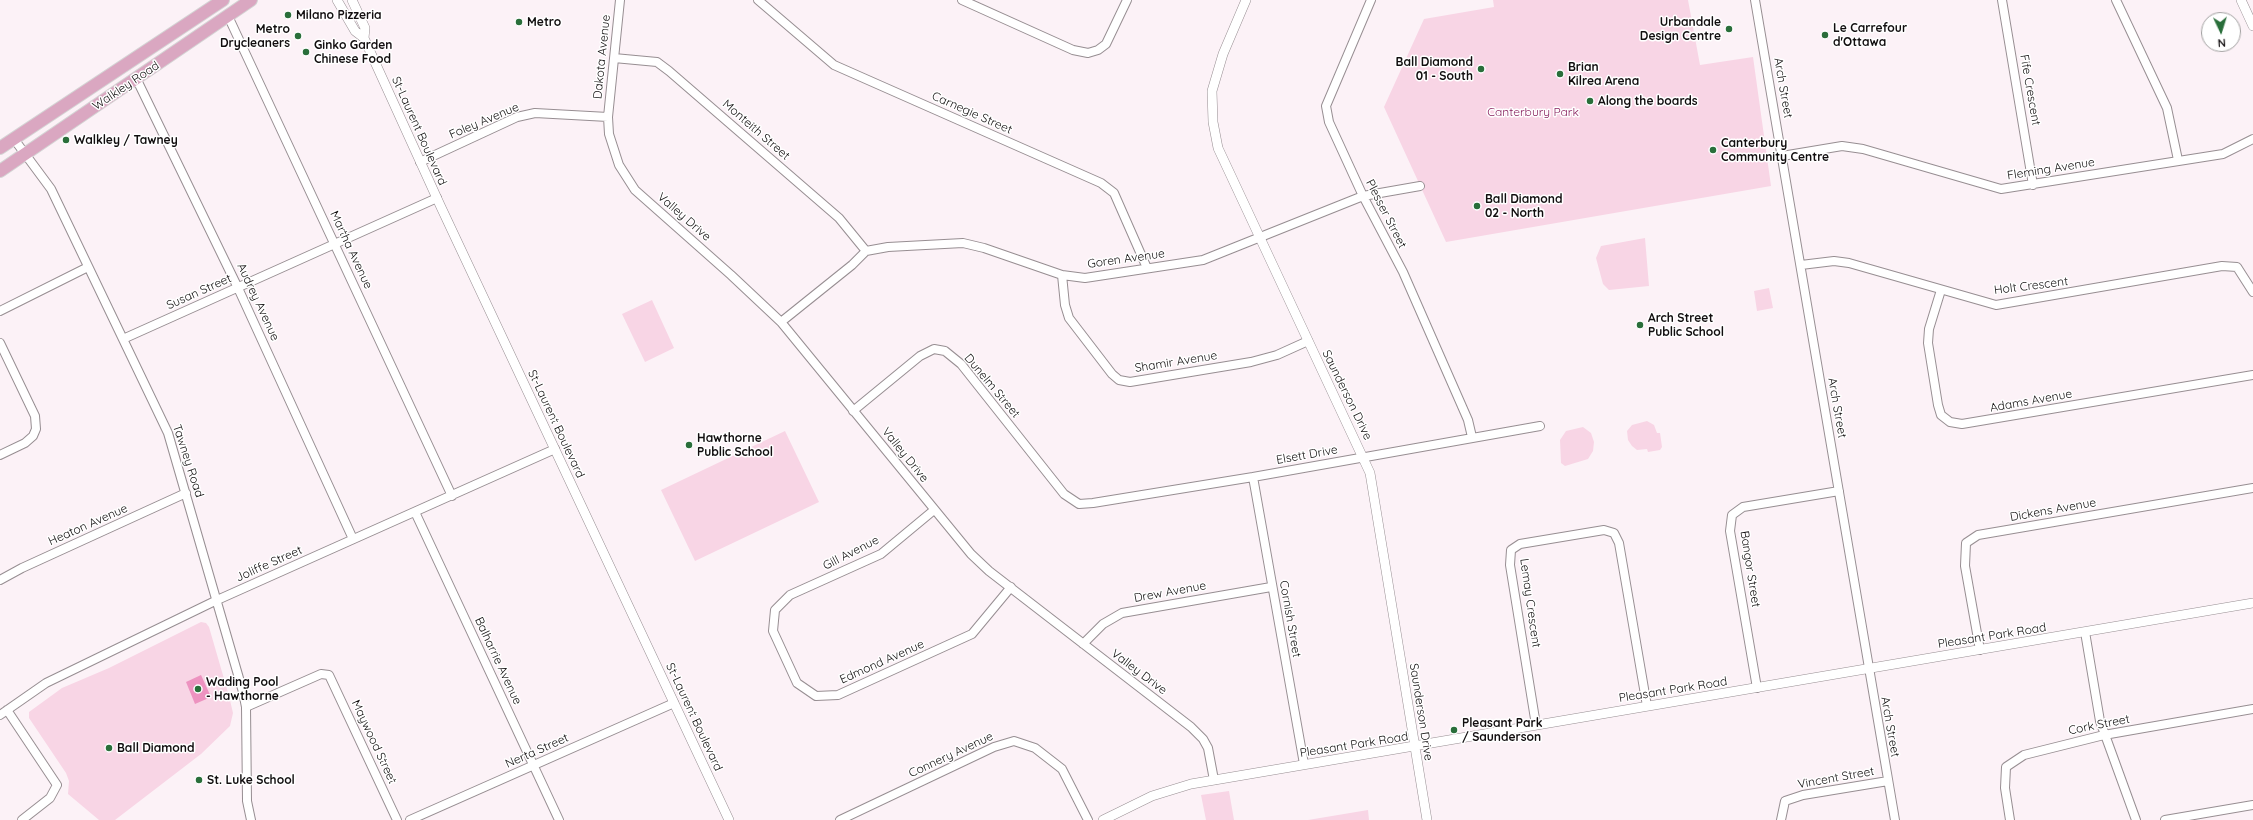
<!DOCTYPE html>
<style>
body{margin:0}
#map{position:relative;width:2253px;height:820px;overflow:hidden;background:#fcf2f7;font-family:Quicksand,sans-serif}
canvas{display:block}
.north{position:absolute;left:2201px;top:12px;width:40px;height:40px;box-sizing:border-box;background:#fff;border:1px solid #a09f9f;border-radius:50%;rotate:176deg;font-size:11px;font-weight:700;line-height:16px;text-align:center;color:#110e0f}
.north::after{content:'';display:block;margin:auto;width:14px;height:18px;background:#296e3a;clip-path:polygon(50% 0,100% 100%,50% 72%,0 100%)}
</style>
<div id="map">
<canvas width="2253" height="820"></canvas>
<div class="north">N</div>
</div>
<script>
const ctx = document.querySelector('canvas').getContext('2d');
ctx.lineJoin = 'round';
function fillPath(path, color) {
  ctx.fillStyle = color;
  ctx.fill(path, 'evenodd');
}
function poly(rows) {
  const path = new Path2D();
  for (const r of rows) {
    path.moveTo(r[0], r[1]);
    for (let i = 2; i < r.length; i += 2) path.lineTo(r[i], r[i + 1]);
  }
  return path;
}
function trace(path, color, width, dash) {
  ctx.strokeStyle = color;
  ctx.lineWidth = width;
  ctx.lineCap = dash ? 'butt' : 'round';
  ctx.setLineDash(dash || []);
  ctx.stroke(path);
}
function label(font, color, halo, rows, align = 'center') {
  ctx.font = font + ' Quicksand,sans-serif';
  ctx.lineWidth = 3;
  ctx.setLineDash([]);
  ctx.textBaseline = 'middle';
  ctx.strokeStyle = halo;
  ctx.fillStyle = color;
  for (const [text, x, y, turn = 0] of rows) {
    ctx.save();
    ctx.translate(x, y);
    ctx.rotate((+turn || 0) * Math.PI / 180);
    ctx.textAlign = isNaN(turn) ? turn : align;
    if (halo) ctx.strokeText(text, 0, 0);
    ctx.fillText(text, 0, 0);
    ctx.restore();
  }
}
fillPath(poly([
 [1493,0,1688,0,1700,65,1753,57,1771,186,1446,242,1384,107,1424,19,1494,7],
 [1645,238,1649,286,1609,290,1603,284,1596,258,1601,246],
 [1769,288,1773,308,1757,311,1754,291],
 [652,300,674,348,645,362,622,314],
 [1647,421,1654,425,1657,433,1660,433,1662,447,1660,450,1648,452,1647,449,1637,450,1632,446,1628,440,1627,431,1632,425],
 [1583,427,1591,433,1594,442,1593,451,1588,459,1565,466,1561,463,1560,440,1566,431],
 [785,431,819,502,695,561,661,490],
 [201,622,206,623,209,627,229,696,233,713,230,726,201,754,115,820,99,820,68,794,69,781,66,773,29,718,29,712,62,688,109,668],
 [1229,791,1234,820,1206,820,1201,795],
 [1368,810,1369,820,1308,820]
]), '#f8d5e5');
fillPath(poly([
 [201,675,211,697,195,704,186,682]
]), '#ed93c0');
const minor = poly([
 [620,0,608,117,609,134,619,165,635,190,731,275,781,322,971,554,989,571,1191,727,1203,739,1208,748,1214,780],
 [758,0,834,65,1101,183,1114,193,1147,268],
 [962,0,1073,50,1088,53,1098,50,1106,44,1127,0],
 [1371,0,1326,106,1329,122,1363,196,1403,272,1468,420,1472,437],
 [1755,0,1895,820],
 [2002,0,2033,185],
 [2116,0,2167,108,2178,160],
 [228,16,452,496],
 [614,58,657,62,669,71,839,218,866,251],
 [136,78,238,288,353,539],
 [14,139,51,189,168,433,243,692,246,707,247,801,251,820],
 [1782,156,1842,146,1863,149,2001,189,2223,154,2253,139],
 [420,162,517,117,535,113,608,117],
 [1801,265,1834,261,1849,263,1996,305,2222,266,2237,267,2253,292],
 [1062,275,1065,305,1069,318,1112,374,1119,380,1130,382,1251,362,1277,355,1308,341],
 [1941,290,1929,329,1928,343,1938,405,1941,415,1950,422,1962,424,2253,375],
 [0,311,88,267],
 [781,322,852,265,866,251,888,247,963,243,984,248,1062,275,1085,278,1203,260,1363,196,1420,186],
 [123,339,437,198],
 [0,343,35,416,36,429,33,436,25,443,0,455],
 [853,411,920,356,934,349,945,351,961,364,1064,494,1079,504,1093,503,1253,477,1540,426],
 [1253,477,1304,764],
 [934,510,881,554,790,595,775,610,773,631,797,683,816,696,838,695,972,634,1011,587],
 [415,512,559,820],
 [0,580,22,568,186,493],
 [2085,632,2100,721,2136,820],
 [1083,644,1103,624,1122,613,1271,587],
 [1980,650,1965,566,1966,543,1978,535,2253,488],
 [1757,688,1730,531,1732,515,1743,507,1839,491],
 [246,707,321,674,329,675,397,820],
 [7,710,57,785,50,798,22,820],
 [0,715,46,683,215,601,555,449],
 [1536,725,1510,565,1511,550,1520,544,1604,530,1614,533,1619,543,1647,706],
 [410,820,674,703],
 [840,820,994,747,1014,741,1035,748,1062,769,1088,820],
 [1781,820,1785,801,1803,795,1888,781],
 [2010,820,2005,788,2006,767,2024,755,2104,735,2253,709],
 [2165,820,2253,805]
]);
const tertiary = poly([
 [337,0,355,31,364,38],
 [352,0,365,28,364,38,440,205,729,820],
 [1246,0,1223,54,1212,91,1213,122,1218,148,1370,473,1427,820],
 [2241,0,2253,26],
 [1103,820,1152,796,1191,784,2253,603]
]);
const primary = poly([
 [0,148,223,0],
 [0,171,251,0]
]);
trace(minor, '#978e92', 10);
trace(tertiary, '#978e92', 10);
trace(primary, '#d4d4d4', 14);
trace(minor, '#fff', 8);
trace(tertiary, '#fff', 9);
trace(primary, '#daa7c1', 12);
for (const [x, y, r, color] of [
 [288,15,4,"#296e3a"],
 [519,22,4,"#296e3a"],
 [1729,29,4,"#296e3a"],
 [1825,35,4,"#296e3a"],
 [298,36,4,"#296e3a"],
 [306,52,4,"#296e3a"],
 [1481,69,4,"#296e3a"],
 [1560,74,4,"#296e3a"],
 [1590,101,4,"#296e3a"],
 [66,140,4,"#296e3a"],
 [1713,150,4,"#296e3a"],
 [1477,206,4,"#296e3a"],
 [1640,325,4,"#296e3a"],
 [689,445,4,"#296e3a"],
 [198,689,4,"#296e3a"],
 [1454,730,4,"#296e3a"],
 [109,748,4,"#296e3a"],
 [199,780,4,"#296e3a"]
]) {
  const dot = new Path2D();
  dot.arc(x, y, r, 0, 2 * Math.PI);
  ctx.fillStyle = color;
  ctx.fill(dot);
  trace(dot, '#fff', 1.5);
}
label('bold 12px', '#110e0f', '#fff', [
 ["Milano Pizzeria",296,15],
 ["Metro",527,22],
 ["Urbandale",1721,22,"right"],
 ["Design Centre",1721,36,"right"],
 ["Le Carrefour",1833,28],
 ["d'Ottawa",1833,42],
 ["Metro",290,29,"right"],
 ["Drycleaners",290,43,"right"],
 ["Ginko Garden",314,45],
 ["Chinese Food",314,59],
 ["Ball Diamond",1473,62,"right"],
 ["01 - South",1473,76,"right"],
 ["Brian",1568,67],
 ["Kilrea Arena",1568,81],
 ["Along the boards",1598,101],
 ["Walkley / Tawney",74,140],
 ["Canterbury",1721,143],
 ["Community Centre",1721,157],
 ["Ball Diamond",1485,199],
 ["02 - North",1485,213],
 ["Arch Street",1648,318],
 ["Public School",1648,332],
 ["Hawthorne",697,438],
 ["Public School",697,452],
 ["Wading Pool",206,682],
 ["- Hawthorne",206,696],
 ["Pleasant Park",1462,723],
 ["/ Saunderson",1462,737],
 ["Ball Diamond",117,748],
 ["St. Luke School",207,780]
], 'left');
label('12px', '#110e0f', '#fff', [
 ["Dakota Avenue",602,57,-84],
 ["Walkley Road",126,86,-34],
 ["Arch Street",1783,88,80],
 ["Fife Crescent",2030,90,80],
 ["Carnegie Street",972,113,24],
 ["Foley Avenue",484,121,-23],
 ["Monteith Street",756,130,41],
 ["St-Laurent Boulevard",419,131,66],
 ["Fleming Avenue",2051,169,-9],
 ["Plesser Street",1386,214,63],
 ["Valley Drive",684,217,41],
 ["Martha Avenue",351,250,65],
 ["Goren Avenue",1126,259,-8],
 ["Holt Crescent",2031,286,-7],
 ["Susan Street",199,292,-24],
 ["Audrey Avenue",258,302,65],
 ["Shamir Avenue",1176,362,-9],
 ["Dunelm Street",992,386,50],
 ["Saunderson Drive",1347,395,64],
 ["Adams Avenue",2031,401,-10],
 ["Arch Street",1837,408,80],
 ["St-Laurent Boulevard",556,424,65],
 ["Valley Drive",905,455,51],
 ["Elsett Drive",1307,455,-10],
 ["Tawney Road",188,461,72],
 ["Dickens Avenue",2053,510,-10],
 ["Heaton Avenue",88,525,-24],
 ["Gill Avenue",851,553,-27],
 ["Joliffe Street",269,564,-24],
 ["Bangor Street",1750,569,81],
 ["Drew Avenue",1170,592,-10],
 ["Lemay Crescent",1530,603,82],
 ["Cornish Street",1290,619,80],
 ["Pleasant Park Road",1992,636,-9],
 ["Balharrie Avenue",498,661,65],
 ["Edmond Avenue",882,662,-24],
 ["Valley Drive",1139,672,37],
 ["Pleasant Park Road",1673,690,-9],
 ["Saunderson Drive",1421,712,81],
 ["St-Laurent Boulevard",694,717,65],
 ["Cork Street",2099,725,-11],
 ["Arch Street",1890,727,80],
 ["Maywood Street",374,742,65],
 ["Pleasant Park Road",1354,745,-9],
 ["Nerta Street",537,751,-24],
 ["Connery Avenue",951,755,-25],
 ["Vincent Street",1836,778,-10]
]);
label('12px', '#871f5d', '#fff', [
 ["Canterbury Park",1533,112]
]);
</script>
